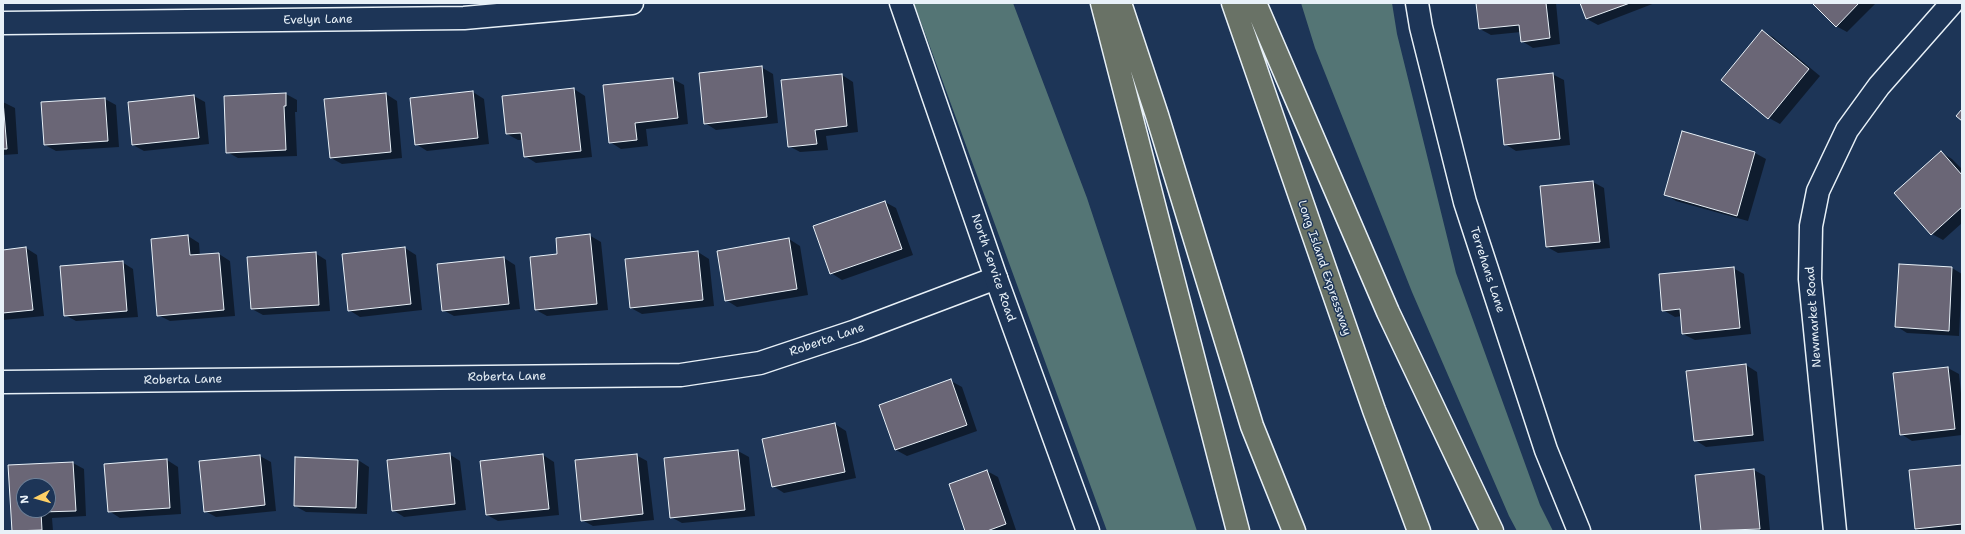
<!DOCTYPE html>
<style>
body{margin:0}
#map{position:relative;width:1965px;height:534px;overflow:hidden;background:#1d3557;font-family:"Shantell Sans",sans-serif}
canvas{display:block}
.frame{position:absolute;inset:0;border:4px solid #e8f1f8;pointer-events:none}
.north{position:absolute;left:16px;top:478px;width:40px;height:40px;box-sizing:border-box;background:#1d3557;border:1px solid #6e8097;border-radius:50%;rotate:264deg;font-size:11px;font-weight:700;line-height:16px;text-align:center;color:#e8f1f8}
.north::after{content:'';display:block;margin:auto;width:14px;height:18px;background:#ffd166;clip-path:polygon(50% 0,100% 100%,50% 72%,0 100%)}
</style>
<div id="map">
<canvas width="1965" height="534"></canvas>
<div class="frame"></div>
<div class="north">N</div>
</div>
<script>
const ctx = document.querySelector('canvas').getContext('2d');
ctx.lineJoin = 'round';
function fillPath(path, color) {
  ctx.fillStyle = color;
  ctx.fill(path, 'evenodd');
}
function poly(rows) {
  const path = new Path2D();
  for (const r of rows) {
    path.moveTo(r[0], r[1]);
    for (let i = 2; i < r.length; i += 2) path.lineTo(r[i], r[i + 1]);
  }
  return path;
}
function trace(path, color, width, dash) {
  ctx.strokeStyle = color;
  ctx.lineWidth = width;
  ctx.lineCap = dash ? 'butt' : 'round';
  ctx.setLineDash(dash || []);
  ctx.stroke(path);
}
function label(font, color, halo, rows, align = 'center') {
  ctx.font = font + ' "Shantell Sans",sans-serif';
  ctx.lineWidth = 3;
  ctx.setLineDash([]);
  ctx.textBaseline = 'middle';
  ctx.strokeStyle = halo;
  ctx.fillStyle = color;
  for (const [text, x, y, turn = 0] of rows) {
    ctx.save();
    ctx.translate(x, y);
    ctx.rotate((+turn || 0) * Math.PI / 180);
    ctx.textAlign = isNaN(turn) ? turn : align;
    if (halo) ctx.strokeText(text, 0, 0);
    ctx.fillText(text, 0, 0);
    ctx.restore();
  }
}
fillPath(poly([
 [914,3,1013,3,1087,198,1197,531,1107,531],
 [1301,3,1392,3,1397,34,1456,273,1540,505,1553,531,1517,531,1509,516,1412,292,1315,48]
]), '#547575');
fillPath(poly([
 [1477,3,1556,3,1560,44,1533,48,1522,41,1521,32,1491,35,1480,29],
 [1581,3,1655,3,1598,25,1587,19],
 [1813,3,1876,3,1847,32,1836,26],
 [1762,31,1773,37,1820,76,1780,124,1769,118,1722,80],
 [761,67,773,74,778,123,716,130,705,123],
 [1552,74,1564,80,1570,145,1516,151,1505,144],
 [842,75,853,82,858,132,826,136,828,150,800,152,789,146],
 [673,79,684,85,688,124,646,129,648,146,621,149,610,142,604,86],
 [574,89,585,96,592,157,536,163,525,156,523,140,518,140,507,134],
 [473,92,484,99,489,144,427,151,416,144,411,99],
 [286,94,297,100,297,112,295,112,297,156,238,158,227,152],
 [386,94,397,101,402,158,342,164,331,158],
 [194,96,205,102,209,144,144,151,133,145],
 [105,99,116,105,119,147,56,151,45,145,42,103],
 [3,102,15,108,18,154,3,155],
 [1941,152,1952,159,1962,169,1962,223,1943,240,1932,234],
 [1755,153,1766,159,1748,221,1676,201,1665,194],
 [1593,182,1604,188,1610,248,1558,253,1547,247],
 [885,202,896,208,913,255,842,280,831,273,815,227],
 [589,235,601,242,608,310,547,316,536,310,558,255],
 [188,236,199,243,200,256,219,254,230,261,235,316,170,321,158,315],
 [789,239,800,246,808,295,737,307,726,300],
 [26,248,37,255,44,316,3,320,3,251],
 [405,248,416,255,422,310,360,317,349,310],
 [698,252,709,259,714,306,642,314,631,308],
 [315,253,326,260,330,311,263,315,252,309],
 [504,258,515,265,520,309,454,316,443,310],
 [122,262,133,269,138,317,76,321,65,315],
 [1900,265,1952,268,1962,274,1959,336,1907,333,1896,326],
 [1733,268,1744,274,1751,334,1695,340,1683,334,1682,316,1675,317,1663,310],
 [1746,365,1757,372,1764,441,1706,447,1695,440],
 [1948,368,1959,374,1962,403,1962,435,1912,441,1901,434],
 [951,381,962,387,977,431,907,456,896,450],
 [835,424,846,431,856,478,784,493,773,486],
 [738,451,749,457,755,516,682,523,671,517,665,458],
 [449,454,460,461,466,510,404,517,393,510],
 [543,455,554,462,559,515,498,521,487,515],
 [636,455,647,461,654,520,593,526,582,520],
 [260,456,271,462,276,511,216,517,205,511],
 [167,460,178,467,181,514,120,518,109,511],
 [358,460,369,467,367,514,306,512,295,506],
 [73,463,84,469,86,516,52,518,53,531,13,531,10,466],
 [24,486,48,486,48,510,24,510],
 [1962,466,1962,531,1920,531,1916,529],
 [1754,470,1765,476,1770,531,1702,531,1696,476],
 [987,471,998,477,1016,530,966,531]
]), '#0007');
const building = poly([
 [1476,3,1546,3,1550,38,1521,42,1519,25,1479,29,1476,3],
 [1580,3,1630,3,1586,19,1580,3],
 [1812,3,1859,3,1836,27,1812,3],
 [1762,30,1809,69,1768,119,1721,80,1762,30],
 [762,66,767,117,704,124,699,73,762,66],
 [1553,73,1560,139,1504,145,1497,79,1553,73],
 [842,74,847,126,815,130,817,144,788,147,781,80,842,74],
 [673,78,678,118,635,123,637,140,609,143,603,85,673,78],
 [574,88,581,151,524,157,521,133,506,134,502,96,574,88],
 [473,91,478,138,415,145,410,98,473,91],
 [286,93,286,106,284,106,286,150,226,153,224,96,286,93],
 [386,93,391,152,330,158,324,99,386,93],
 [194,95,199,138,132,145,128,102,194,95],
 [105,98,108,141,44,145,41,102,105,98],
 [3,101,7,149,3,149,3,101],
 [1962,109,1962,121,1956,116,1962,109],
 [1682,131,1755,152,1737,216,1664,195,1682,131],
 [1941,151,1962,175,1962,207,1931,235,1894,193,1941,151],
 [1593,181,1600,242,1546,247,1540,186,1593,181],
 [885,201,902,249,830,274,813,226,885,201],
 [590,234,597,304,535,310,530,257,557,254,556,238,590,234],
 [188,235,190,255,219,253,224,310,157,316,151,239,188,235],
 [789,238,797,289,725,301,717,251,789,238],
 [26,247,33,310,3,313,3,250,26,247],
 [405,247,411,304,348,311,342,254,405,247],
 [698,251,703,300,630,308,625,259,698,251],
 [316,252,319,305,251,309,247,257,316,252],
 [504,257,509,304,442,311,437,264,504,257],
 [123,261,127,311,64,316,60,266,123,261],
 [1899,264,1952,267,1949,331,1895,327,1899,264],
 [1734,267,1740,328,1682,334,1680,309,1662,311,1659,274,1734,267],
 [1746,364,1753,435,1694,441,1686,371,1746,364],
 [1948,367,1955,429,1900,435,1893,373,1948,367],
 [951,379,967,425,895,450,879,405,951,379],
 [835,423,845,472,772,487,762,439,835,423],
 [738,450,745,510,670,518,664,458,738,450],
 [450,453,455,504,392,511,387,460,450,453],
 [543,454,549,509,486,515,480,461,543,454],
 [637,454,643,514,581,521,575,460,637,454],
 [260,455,265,505,204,512,199,461,260,455],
 [295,457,358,460,356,508,294,506,295,457],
 [167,459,170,508,108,512,104,464,167,459],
 [73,462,76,511,41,512,42,530,12,531,8,465,73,462],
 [24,486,48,486,48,510,24,510,24,486],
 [1962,465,1962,524,1915,529,1909,470,1962,465],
 [1754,469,1760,529,1701,531,1695,475,1754,469],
 [987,470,1006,524,987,531,965,531,949,484,987,470]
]);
fillPath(building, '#6a6676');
trace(building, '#e8f1f8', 1);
const minor = poly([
 [3,23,464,18,632,3],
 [3,382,681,375,760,363,856,331,996,278],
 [1835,531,1810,279,1811,226,1818,191,1847,130,1879,86,1952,3]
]);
const secondary = poly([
 [901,3,996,278,1088,531],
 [1417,3,1421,27,1465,202,1546,450,1579,531]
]);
const motorway = poly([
 [1102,3,1238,531],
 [1120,3,1157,115,1252,426,1294,531],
 [1233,3,1374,410,1419,531],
 [1255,3,1388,312,1492,531]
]);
trace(minor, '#e8f1f8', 25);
trace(secondary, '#e8f1f8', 25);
trace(motorway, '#e8f1f8', 25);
trace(minor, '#1d3557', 22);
trace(secondary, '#1d3557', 22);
trace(motorway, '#697266', 22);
label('12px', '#e8f1f8', '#1d3557', [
 ["Evelyn Lane",318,20,-1],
 ["North Service Road",993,268,71],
 ["Long Island Expressway",1324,268,71],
 ["Terrehans Lane",1487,270,72],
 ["Newmarket Road",1814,317,-94],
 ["Roberta Lane",827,340,-19],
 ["Roberta Lane",507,377,-1],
 ["Roberta Lane",183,380,-1]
]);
</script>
